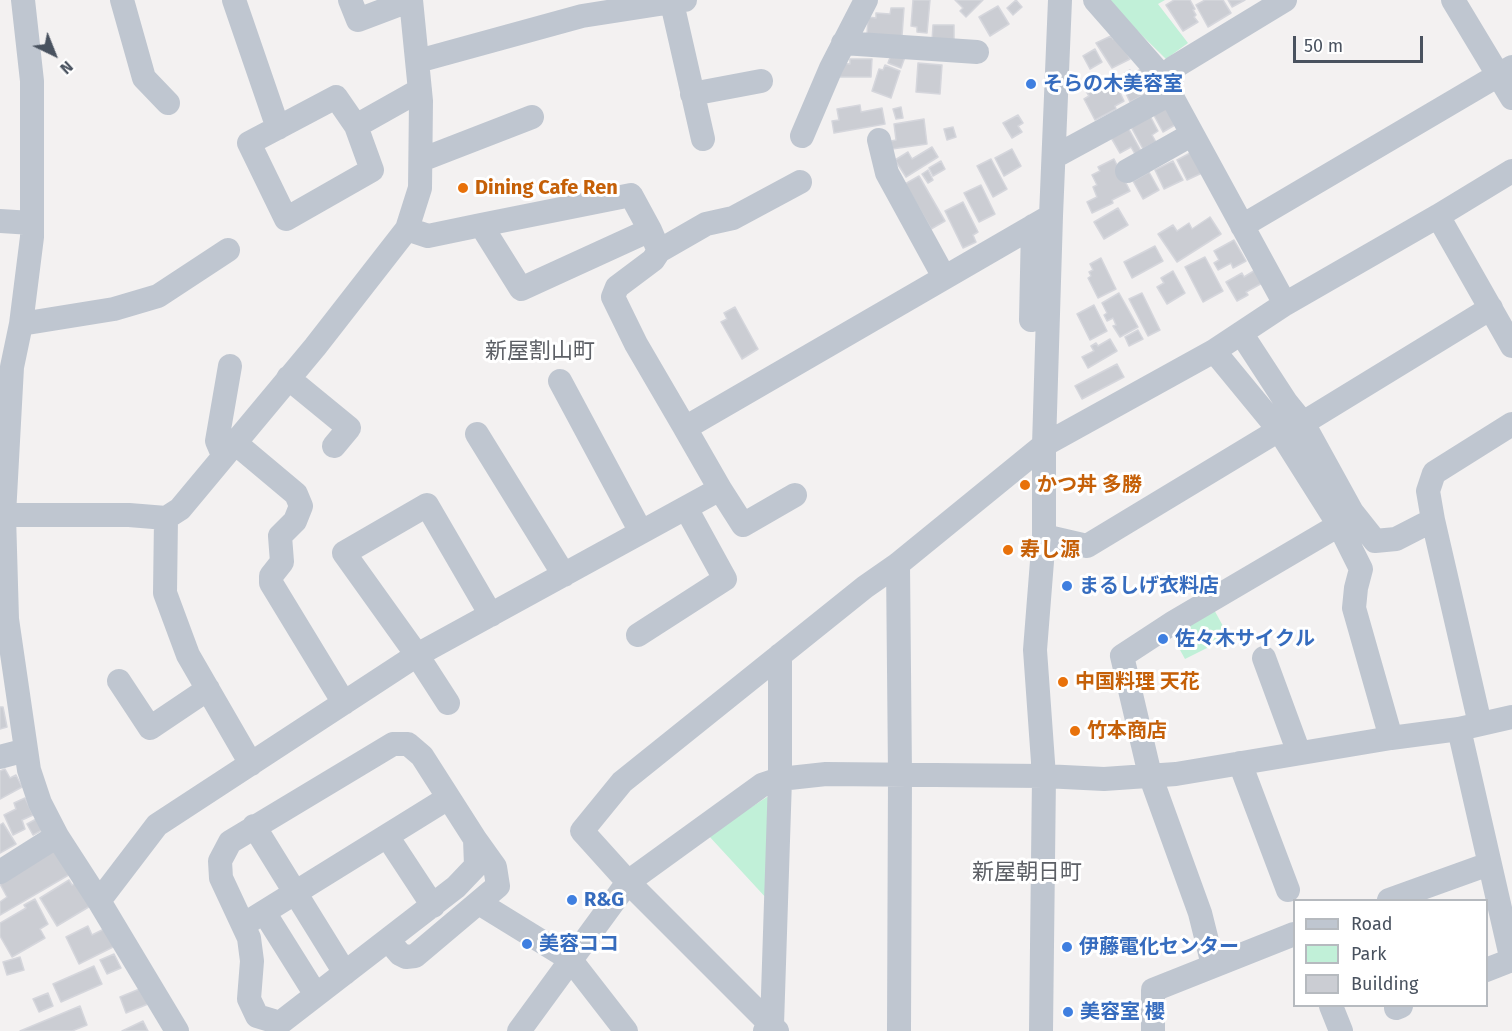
<!DOCTYPE html>
<meta charset="utf-8">
<style>
body{margin:0}
#map{position:relative;width:1512px;height:1031px;overflow:hidden;background:#f3f1f1;font-family:"Fira Sans",sans-serif}
canvas{display:block}
.legend{position:absolute;left:1293px;top:899px;width:195px;height:108px;box-sizing:border-box;background:#fff;border:2px solid #b6babf;margin:0;padding:8px 10px;list-style:none;font-size:18px;color:#49525f}
.legend li{display:flex;align-items:center;gap:12px;height:30px}
.legend b{width:30px;border:2px solid #b6babf}
.north{position:absolute;left:24px;top:24px;width:60px;height:60px;-webkit-text-stroke:4px #fff;paint-order:stroke;rotate:137deg;font-size:16px;font-weight:700;line-height:24px;text-align:center;color:#49525f}
.north::after{content:'';display:block;margin:auto;width:21px;height:27px;background:#49525f;clip-path:polygon(50% 0,100% 100%,50% 72%,0 100%)}
.scale{position:absolute;left:1293px;top:36px;width:130px;height:27px;box-sizing:border-box;border:3px solid #49525f;border-top:0;padding-left:8px;font-size:18px;line-height:21px;white-space:nowrap;color:#49525f;-webkit-text-stroke:4px #fff;paint-order:stroke}
</style>
<div id="map">
<canvas width="1512" height="1031"></canvas>
<ul class="legend">
<li><b style="height:8px;background:#bfc6d0"></b>Road</li>
<li><b style="height:16px;background:#c1f0d8"></b>Park</li>
<li><b style="height:16px;background:#cbcdd3"></b>Building</li>
</ul>
<div class="north">N</div>
<div class="scale">50 m</div>
</div>
<script>
const ctx = document.querySelector('canvas').getContext('2d');
ctx.lineJoin = 'round';
function fillPath(path, color) {
  ctx.fillStyle = color;
  ctx.fill(path, 'evenodd');
}
function poly(rows) {
  const path = new Path2D();
  for (const r of rows) {
    path.moveTo(r[0], r[1]);
    for (let i = 2; i < r.length; i += 2) path.lineTo(r[i], r[i + 1]);
  }
  return path;
}
function trace(path, color, width, dash) {
  ctx.strokeStyle = color;
  ctx.lineWidth = width;
  ctx.lineCap = dash ? 'butt' : 'round';
  ctx.setLineDash(dash || []);
  ctx.stroke(path);
}
function label(font, color, halo, rows, align = 'center') {
  ctx.font = font + ' "Fira Sans","Noto Sans JP",sans-serif';
  ctx.lineWidth = 6;
  ctx.setLineDash([]);
  ctx.textBaseline = 'middle';
  ctx.strokeStyle = halo;
  ctx.fillStyle = color;
  for (const [text, x, y, turn = 0] of rows) {
    ctx.save();
    ctx.translate(x, y);
    ctx.rotate((+turn || 0) * Math.PI / 180);
    ctx.textAlign = isNaN(turn) ? turn : align;
    if (halo) ctx.strokeText(text, 0, 0);
    ctx.fillText(text, 0, 0);
    ctx.restore();
  }
}
fillPath(poly([
 [1106,0,1165,0,1158,4,1188,43,1166,59],
 [1212,606,1229,637,1185,659,1169,630],
 [767,797,774,800,768,900,708,835]
]), '#c1f0d8');
const building = poly([
 [913,0,930,0,927,33,917,32,917,27,911,26,913,0],
 [955,0,983,0,966,17,960,11,963,8,955,0],
 [1016,0,1022,7,1013,15,1007,8,1016,0],
 [1174,0,1190,0,1195,9,1193,10,1196,15,1194,17,1198,22,1183,31,1166,5,1174,0],
 [1205,0,1223,0,1231,13,1208,27,1196,5,1205,0],
 [1228,0,1245,0,1232,7,1228,0],
 [998,6,1009,24,990,36,979,17,998,6],
 [891,8,904,8,902,36,867,35,868,17,876,18,876,13,890,14,891,8],
 [933,25,954,25,954,41,932,41,933,25],
 [1111,36,1113,39,1118,36,1130,59,1112,68,1096,43,1111,36],
 [1095,49,1102,62,1090,69,1083,56,1095,49],
 [892,52,905,57,901,68,888,63,892,52],
 [850,59,872,59,871,77,840,77,840,63,850,64,850,59],
 [918,63,942,65,940,94,916,92,918,63],
 [885,65,900,71,891,98,872,91,879,69,883,70,885,65],
 [1143,68,1154,90,1130,102,1120,81,1127,77,1125,73,1130,70,1132,74,1143,68],
 [1114,80,1124,101,1115,106,1116,109,1095,120,1084,99,1089,96,1086,91,1102,83,1103,85,1114,80],
 [1170,103,1180,122,1163,132,1151,110,1170,103],
 [860,105,861,112,882,108,885,124,834,133,832,121,839,120,837,109,860,105],
 [901,107,903,118,896,119,893,109,901,107],
 [1148,112,1158,131,1152,135,1156,142,1143,149,1129,123,1148,112],
 [1018,115,1023,123,1018,126,1022,132,1012,138,1003,123,1018,115],
 [924,119,927,144,892,149,891,141,896,140,894,124,924,119],
 [1126,124,1141,151,1135,154,1131,147,1120,153,1109,134,1126,124],
 [953,127,956,137,947,140,944,129,953,127],
 [932,147,938,157,906,177,895,160,908,152,912,159,932,147],
 [1012,149,1021,166,1004,176,995,158,1012,149],
 [1192,152,1202,173,1187,180,1177,160,1192,152],
 [991,159,1007,189,993,197,977,166,991,159],
 [1114,159,1130,191,1112,200,1113,203,1092,213,1087,202,1097,197,1093,187,1097,185,1092,175,1100,171,1098,167,1114,159],
 [941,161,945,169,933,176,929,168,941,161],
 [1173,161,1183,180,1164,189,1155,170,1173,161],
 [928,170,933,180,928,183,922,174,928,170],
 [1149,172,1159,190,1143,199,1133,181,1149,172],
 [919,176,945,221,931,229,905,184,919,176],
 [981,185,995,214,979,222,964,193,981,185],
 [963,202,978,232,973,235,976,242,963,248,945,211,963,202],
 [1118,208,1128,225,1104,239,1094,222,1118,208],
 [1210,217,1221,234,1177,262,1158,234,1173,225,1177,231,1189,223,1192,229,1210,217],
 [1234,240,1246,261,1233,268,1231,263,1218,270,1214,263,1219,260,1214,251,1234,240],
 [1155,246,1163,261,1132,278,1124,262,1155,246],
 [1205,257,1223,291,1203,302,1185,267,1205,257],
 [1101,258,1116,289,1098,298,1088,278,1091,276,1089,272,1093,270,1090,264,1101,258],
 [1257,269,1264,282,1246,292,1248,295,1237,301,1226,282,1242,273,1244,277,1257,269],
 [1173,271,1185,293,1167,304,1157,287,1164,283,1161,278,1173,271],
 [1119,293,1138,327,1120,337,1113,326,1116,325,1113,318,1107,321,1104,315,1107,313,1102,303,1119,293],
 [1142,293,1160,330,1148,336,1129,299,1142,293],
 [1094,305,1107,331,1090,340,1077,314,1094,305],
 [735,307,758,349,742,359,721,322,727,319,724,313,735,307],
 [1138,330,1143,339,1129,346,1125,337,1138,330],
 [1110,339,1117,351,1088,368,1082,357,1094,351,1091,346,1096,343,1098,346,1110,339],
 [1117,364,1124,377,1082,399,1075,386,1117,364],
 [0,707,3,707,7,727,0,729,0,707],
 [5,769,10,778,16,775,22,787,0,799,0,771,5,769],
 [25,798,33,815,22,820,25,829,13,835,4,815,16,809,14,803,25,798],
 [38,818,44,829,33,835,27,824,38,818],
 [3,823,16,844,0,853,0,825,3,823],
 [57,847,72,873,0,915,0,902,7,897,0,884,0,881,57,847],
 [69,880,72,885,78,882,92,905,57,926,40,898,69,880],
 [35,899,48,924,40,929,45,938,12,957,0,936,0,923,26,908,24,905,35,899],
 [88,926,92,935,108,927,117,945,79,964,66,937,88,926],
 [114,954,121,968,107,974,100,960,114,954],
 [20,957,24,970,7,975,3,962,20,957],
 [94,966,102,984,61,1002,53,984,94,966],
 [142,988,148,1004,126,1013,120,997,142,988],
 [48,993,53,1006,39,1012,33,999,48,993],
 [80,1006,87,1025,72,1031,20,1031,80,1006],
 [143,1021,148,1031,122,1031,143,1021]
]);
fillPath(building, '#cbcdd3');
trace(building, '#d5d6dc', 1.5);
trace(poly([
 [23,0,32,81,32,237,21,324,12,367,4,515,7,619,29,770,40,803,57,836,99,901,177,1031],
 [122,0,144,78,168,103],
 [234,0,278,128],
 [350,0,358,20,411,0],
 [1095,0,1159,73,1285,304],
 [1453,0,1512,98],
 [672,3,703,139],
 [843,43,977,52],
 [418,61,582,16,685,0],
 [692,94,761,81],
 [356,126,336,97,249,143,286,219,372,170,356,126,420,90],
 [802,136,831,68,866,0],
 [879,140,887,173,944,277],
 [1054,157,1170,94,1173,68,1285,0],
 [421,160,532,117],
 [1127,171,1191,135],
 [1438,216,1512,346],
 [0,221,32,223],
 [1242,226,1512,67],
 [407,229,428,236,481,225,631,195,650,230,521,289,481,225],
 [650,230,659,251,653,260,617,287,613,297,636,344,685,428],
 [659,251,706,224,733,218,800,182],
 [1031,320,1033,226],
 [21,324,114,309,158,296,228,250],
 [1241,333,1286,402,1303,423,1352,512,1375,541,1396,539,1433,520],
 [1214,351,1279,430,1339,525,1361,569,1356,588,1354,608,1391,738],
 [288,378,349,428,334,446],
 [560,381,641,532],
 [1303,423,1491,308],
 [477,434,564,575],
 [234,442,296,494,301,506,295,521,280,536,282,562,271,576,271,583,344,703],
 [223,455,217,441,230,366],
 [720,489,743,525,795,495],
 [4,515,129,515,166,518,180,509,315,347,407,229,420,188,421,101,411,0],
 [166,518,165,593,188,655,251,764],
 [1044,536,1087,546,1279,430],
 [898,564,900,775,899,1031],
 [638,635,725,579,686,508],
 [1264,658,1299,753],
 [119,681,150,728,208,689],
 [448,703,417,655,344,553,427,505,491,615],
 [1480,724,1433,520,1428,491,1434,473,1512,424],
 [1459,729,1512,961],
 [393,744,408,744,422,756,475,839,476,866,456,887,280,1023,257,1016,249,999,252,961,249,938,221,878,220,861,230,842,393,744],
 [0,757,26,750],
 [1240,763,1288,890],
 [254,826,345,973],
 [387,836,433,906],
 [0,872,57,836],
 [1389,900,1489,864],
 [99,901,157,825,417,655,720,489,685,428,1051,216],
 [479,903,570,959,626,1031],
 [264,912,316,995],
 [243,925,448,798],
 [388,940,400,954,406,957,415,956,498,886,495,867,475,839],
 [1213,965,1200,913,1150,775,1122,656,1174,622,1339,525],
 [1486,970,1512,960],
 [1331,1006,1341,1031],
 [1396,1008,1401,1006],
 [519,1031,628,882,762,785,780,779,826,774,1044,776,1104,779,1176,774,1391,738,1459,729,1512,717],
 [765,1031,772,1025,780,779,780,655],
 [777,1031,628,882,582,831,622,782,865,587,898,564,1044,445,1214,351,1285,304,1438,216,1512,171],
 [1041,1031,1044,776,1035,650,1044,536,1044,445,1051,216,1060,0],
 [1153,1031,1153,990,1294,934]
]), '#bfc6d0', 24);
for (const [x, y, r, color] of [
 [1031,84,6,"#3f7fe0"],
 [463,188,6,"#e8710a"],
 [1025,485,6,"#e8710a"],
 [1008,550,6,"#e8710a"],
 [1067,586,6,"#3f7fe0"],
 [1163,639,6,"#3f7fe0"],
 [1063,682,6,"#e8710a"],
 [1075,731,6,"#e8710a"],
 [572,900,6,"#3f7fe0"],
 [527,944,6,"#3f7fe0"],
 [1067,947,6,"#3f7fe0"],
 [1068,1012,6,"#3f7fe0"]
]) {
  const dot = new Path2D();
  dot.arc(x, y, r, 0, 2 * Math.PI);
  ctx.fillStyle = color;
  ctx.fill(dot);
  trace(dot, '#fff', 2);
}
label('bold 20px', '#366cbe', '#fff', [
 ["そらの木美容室",1043,84],
 ["まるしげ衣料店",1079,586],
 ["佐々木サイクル",1175,639],
 ["R&G",584,900],
 ["美容ココ",539,944],
 ["伊藤電化センター",1079,947],
 ["美容室 櫻",1080,1012]
], 'left');
label('bold 20px', '#c56008', '#fff', [
 ["Dining Cafe Ren",475,188],
 ["かつ丼 多勝",1037,485],
 ["寿し源",1020,550],
 ["中国料理 天花",1075,682],
 ["竹本商店",1087,731]
], 'left');
label('22px', '#5d6066', '#fff', [
 ["新屋割山町",540,352],
 ["新屋朝日町",1027,873]
]);
</script>
